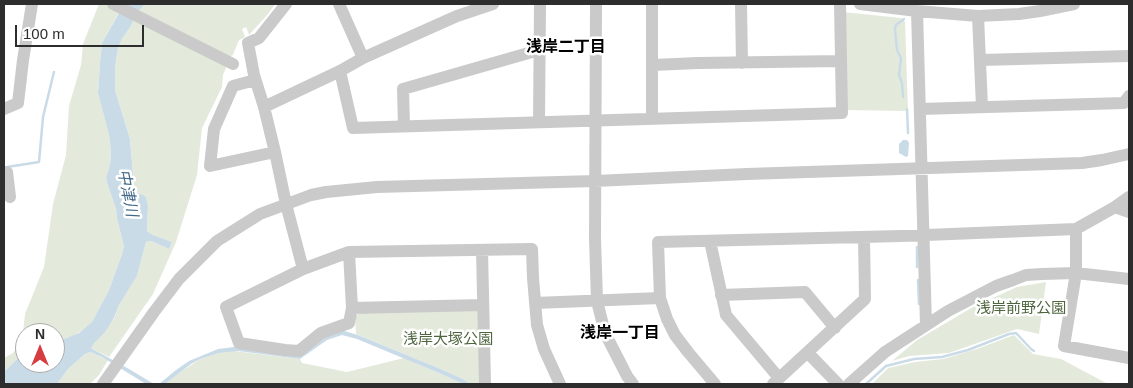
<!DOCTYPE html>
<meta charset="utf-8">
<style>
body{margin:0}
#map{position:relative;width:1133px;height:388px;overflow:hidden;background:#fff;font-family:Helvetica,sans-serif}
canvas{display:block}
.frame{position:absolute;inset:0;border:5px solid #2d2d2d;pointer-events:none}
.north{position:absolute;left:15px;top:323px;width:50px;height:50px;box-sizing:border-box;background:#fff;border:1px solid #ababab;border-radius:50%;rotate:0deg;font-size:14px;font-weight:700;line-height:20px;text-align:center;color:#2d2d2d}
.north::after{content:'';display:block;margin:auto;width:18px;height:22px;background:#d63d42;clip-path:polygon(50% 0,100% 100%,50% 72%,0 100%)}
.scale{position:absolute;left:15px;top:25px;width:129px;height:22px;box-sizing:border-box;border:2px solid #2d2d2d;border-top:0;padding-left:6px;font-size:15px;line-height:18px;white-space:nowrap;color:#2d2d2d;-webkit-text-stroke:4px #fff;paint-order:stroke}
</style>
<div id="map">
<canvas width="1133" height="388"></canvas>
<div class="frame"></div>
<div class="north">N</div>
<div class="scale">100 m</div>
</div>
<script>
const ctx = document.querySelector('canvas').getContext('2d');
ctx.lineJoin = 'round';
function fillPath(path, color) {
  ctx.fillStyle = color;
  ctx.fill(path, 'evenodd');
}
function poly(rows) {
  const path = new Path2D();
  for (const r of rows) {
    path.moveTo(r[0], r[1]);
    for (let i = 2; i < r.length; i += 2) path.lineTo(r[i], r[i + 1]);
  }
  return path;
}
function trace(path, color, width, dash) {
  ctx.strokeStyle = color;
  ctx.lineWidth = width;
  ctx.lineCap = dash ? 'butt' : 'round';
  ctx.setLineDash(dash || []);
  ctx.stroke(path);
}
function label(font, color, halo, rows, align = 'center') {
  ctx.font = font + ' Helvetica,"Noto Sans JP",sans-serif';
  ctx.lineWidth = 5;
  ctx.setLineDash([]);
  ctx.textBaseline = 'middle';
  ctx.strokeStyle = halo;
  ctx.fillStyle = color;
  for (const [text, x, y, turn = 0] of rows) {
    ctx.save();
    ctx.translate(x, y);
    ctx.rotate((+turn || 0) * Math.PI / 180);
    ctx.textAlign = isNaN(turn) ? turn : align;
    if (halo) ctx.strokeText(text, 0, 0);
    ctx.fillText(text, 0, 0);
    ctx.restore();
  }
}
fillPath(poly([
 [99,4,104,4,113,8,120,10,102,43,100,62,98,92,109,135,111,151,110,164,106,178,107,183,116,209,117,219,124,246,122,254,109,290,92,322,88,326,74,336,55,343,55,333,25,333,25,351,4,372,4,358,13,353,22,341,25,314,44,267,53,204,66,155,69,106,81,65,83,44],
 [145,4,275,4,268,14,249,35,246,27,242,29,245,37,239,40,233,55,229,57,137,13],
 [843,12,901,18,905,22,908,111,846,110],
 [135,18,226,64,226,68,223,75,222,87,202,128,197,175,176,242,153,294,109,357,91,348,91,346,114,319,119,305,137,276,146,242,151,241,169,249,172,242,153,235,147,231,148,206,146,198,135,190,134,187,130,139,115,90,115,67,118,48,122,39,131,26],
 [1046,282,1039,334,1017,329,949,353,909,356,892,361,917,340,973,307,1017,287],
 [474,309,478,311,480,384,470,384,463,379,436,367,356,334,355,317,360,312],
 [1014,335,1033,354,1061,359,1108,384,872,384,888,368,915,362,943,359,977,349],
 [234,351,300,359,302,363,347,372,404,358,439,373,463,384,165,384,179,373,200,359,219,353],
 [90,352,108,360,99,375,90,384,57,384,68,369,85,354]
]), '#e3eadc');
fillPath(poly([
 [124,4,145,4,137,13,131,26,122,39,118,48,115,67,115,90,130,139,134,187,135,191,146,197,148,206,147,231,153,235,172,242,169,249,151,241,146,242,137,276,119,305,114,318,105,332,94,343,91,348,129,369,154,384,146,384,102,357,90,352,85,354,68,369,57,384,4,384,4,372,25,351,25,363,55,363,55,343,79,333,92,322,109,290,122,254,124,246,117,219,116,209,107,183,106,178,110,164,111,151,109,135,98,93,100,62,102,43],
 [903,140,907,140,909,143,908,156,906,157,899,153,899,144],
 [341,330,358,335,436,367,463,379,470,384,463,384,439,373,357,339,342,335,327,340,300,359,238,351,219,353,200,359,191,364,165,384,159,384,176,370,189,361,218,349,234,347,244,348,298,355,325,337]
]), '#cadbe8');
trace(poly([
 [903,97,902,83,899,75,901,58,897,50,895,29,896,25,904,19],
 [907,109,908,133],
 [7,167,39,162,43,117,54,72],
 [917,247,917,267],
 [918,280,919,304],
 [866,384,886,366,914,359,942,357,968,350,1009,334,1016,333,1031,349,1034,351]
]), '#cadbe8', 2.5);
trace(poly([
 [113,4,233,64],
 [286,4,259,38,248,43,254,75,264,107,275,152,286,204,303,269],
 [339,4,363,58],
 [596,4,595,238,597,301,605,333,627,376,633,384],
 [652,4,652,118],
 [741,4,742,63],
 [860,4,917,11,978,16,1019,14,1040,11,1074,4],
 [917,11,926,325],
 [978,16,982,107],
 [981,60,1129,56],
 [653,65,698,63,841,61],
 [340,71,353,128,842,113,840,4],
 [255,80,233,86,214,129,210,166,275,152],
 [264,107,340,71,363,58,457,16,493,4],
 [4,109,18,103,23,60,32,4],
 [920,109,1124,103,1129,96],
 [539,122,540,4],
 [404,126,403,89,539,50],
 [4,173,7,172,10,197],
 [1115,207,1129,212],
 [1076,229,1076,273,1064,346,1129,358],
 [710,241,726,315,779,378],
 [482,250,485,384],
 [349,252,352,308,349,323,321,333,299,351,285,350,239,343,226,307,303,269,349,252,532,249,533,278,537,325,544,349,560,384],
 [721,295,805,292,835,328],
 [535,303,660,298],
 [352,308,483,305],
 [808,353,838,384],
 [103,384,154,312,179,279,217,241,260,214,311,195,326,192,377,187,595,181,747,174,1082,163,1102,160,1129,154],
 [715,384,688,352,675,335,667,319,660,298,658,242,901,236,1076,229,1115,207,1129,197],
 [773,384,865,299,864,237],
 [849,384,885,352,948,311,996,286,1013,280,1026,275,1042,274,1076,273,1129,279]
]), '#cacaca', 12);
label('15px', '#4f653f', '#fff', [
 ["浅岸前野公園",1021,309],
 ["浅岸大塚公園",448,340]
]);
label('bold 16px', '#000', '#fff', [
 ["浅岸二丁目",566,48],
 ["浅岸一丁目",620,334]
]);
label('italic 16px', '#426a88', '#fff', [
 ["中津川",127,193,79]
]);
</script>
